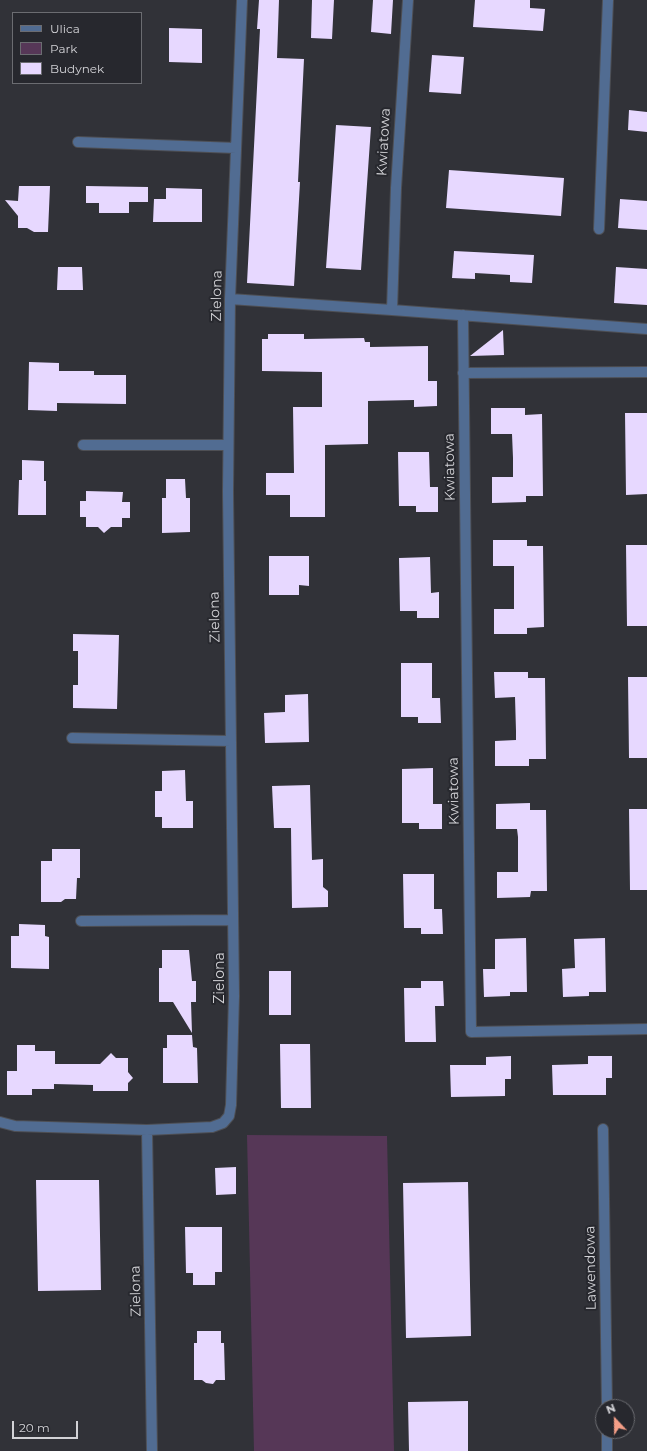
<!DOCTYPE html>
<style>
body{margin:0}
#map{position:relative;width:647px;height:1451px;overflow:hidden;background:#313238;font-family:Montserrat,sans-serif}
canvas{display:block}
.legend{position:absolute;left:12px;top:12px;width:130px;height:72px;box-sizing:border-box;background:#27282e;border:1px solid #6b6c71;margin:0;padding:5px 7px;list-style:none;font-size:12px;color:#d2d2d6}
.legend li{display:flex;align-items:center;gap:8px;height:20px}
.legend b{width:20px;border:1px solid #6b6c71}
.north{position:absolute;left:595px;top:1399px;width:40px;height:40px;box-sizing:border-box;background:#27282e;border:1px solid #6b6c71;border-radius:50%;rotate:338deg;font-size:11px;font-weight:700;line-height:16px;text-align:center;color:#d2d2d6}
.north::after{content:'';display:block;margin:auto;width:14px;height:18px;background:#f49e87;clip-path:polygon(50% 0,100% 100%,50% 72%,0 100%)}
.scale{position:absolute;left:12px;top:1421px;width:66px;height:18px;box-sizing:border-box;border:2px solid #d2d2d6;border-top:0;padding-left:5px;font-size:12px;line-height:14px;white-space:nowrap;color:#d2d2d6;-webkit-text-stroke:3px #27282e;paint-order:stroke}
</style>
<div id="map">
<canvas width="647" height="1451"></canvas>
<ul class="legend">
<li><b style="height:5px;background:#516c92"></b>Ulica</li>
<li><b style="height:11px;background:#563757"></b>Park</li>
<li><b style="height:11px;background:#e7d8ff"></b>Budynek</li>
</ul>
<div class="north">N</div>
<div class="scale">20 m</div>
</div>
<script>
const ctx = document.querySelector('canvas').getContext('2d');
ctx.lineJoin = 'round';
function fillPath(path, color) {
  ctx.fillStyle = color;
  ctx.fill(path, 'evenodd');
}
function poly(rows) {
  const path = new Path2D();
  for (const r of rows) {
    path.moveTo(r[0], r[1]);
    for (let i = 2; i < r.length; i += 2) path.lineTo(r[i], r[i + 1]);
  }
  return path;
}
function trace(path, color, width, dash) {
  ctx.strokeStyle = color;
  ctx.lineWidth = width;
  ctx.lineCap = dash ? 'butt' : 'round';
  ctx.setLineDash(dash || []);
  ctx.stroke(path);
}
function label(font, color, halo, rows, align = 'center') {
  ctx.font = font + ' Montserrat,sans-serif';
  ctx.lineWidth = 4;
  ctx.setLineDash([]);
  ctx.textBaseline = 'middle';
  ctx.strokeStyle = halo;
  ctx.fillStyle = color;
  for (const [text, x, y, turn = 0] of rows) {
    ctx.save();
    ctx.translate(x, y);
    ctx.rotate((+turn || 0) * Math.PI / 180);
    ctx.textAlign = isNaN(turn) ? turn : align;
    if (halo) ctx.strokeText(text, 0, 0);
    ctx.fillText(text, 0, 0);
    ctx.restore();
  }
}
fillPath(poly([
 [247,1135,387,1136,394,1451,254,1451]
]), '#563757');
fillPath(poly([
 [259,0,279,0,277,58,304,59,298,182,300,182,294,286,247,283,260,29,257,29],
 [312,0,334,0,332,39,311,38],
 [373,0,393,0,391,34,371,32],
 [475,0,530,0,530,8,545,9,543,31,473,27],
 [169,28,202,29,202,63,169,62],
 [432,55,464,57,461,94,429,92],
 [629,110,647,112,647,132,628,130],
 [336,125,371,127,361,270,326,268],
 [449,170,564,178,561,216,446,208],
 [19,186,50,186,48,232,34,232,27,228,18,228,18,216,5,200,18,201],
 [86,186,148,187,148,202,129,202,129,213,99,213,99,203,86,203],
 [166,188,202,189,202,222,153,222,154,199,166,199],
 [620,199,647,201,647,230,618,228],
 [454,251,534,255,532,283,510,282,510,275,475,273,475,279,452,278],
 [58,267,82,267,83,290,57,290],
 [616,267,647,269,647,305,614,303],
 [503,330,504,355,470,356],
 [268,334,304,334,304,339,364,338,365,342,370,342,370,347,428,346,428,381,437,381,437,406,414,407,414,400,368,401,368,444,325,445,325,517,290,517,290,495,266,495,266,473,294,473,293,407,322,407,322,372,262,371,262,339,268,339],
 [29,362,59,363,59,371,94,371,94,375,126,375,126,404,57,403,57,411,28,410],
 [491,408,525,408,525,415,542,414,543,496,526,496,526,502,492,503,492,477,513,477,513,458,512,434,491,434],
 [625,413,647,413,647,494,626,495],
 [398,452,429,452,430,487,438,487,438,512,416,512,416,506,399,506],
 [22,460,44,461,44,481,46,481,46,515,18,515,19,480,22,480],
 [166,479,185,479,186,498,190,498,190,532,162,533,162,498,166,498],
 [86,491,123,492,122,502,130,502,130,518,122,518,122,527,111,527,104,533,98,527,86,527,86,517,80,517,80,501,86,501],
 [493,540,527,540,527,546,543,546,544,627,527,628,527,634,494,634,494,609,514,609,514,566,493,566],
 [626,545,647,545,647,626,627,626],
 [269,556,309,556,309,586,299,585,299,595,269,595],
 [430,557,431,593,439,592,439,618,417,618,417,611,400,611,399,558],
 [73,634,119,635,117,709,73,708,73,685,78,685,78,651,73,651],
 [401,663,432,663,432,698,440,698,441,723,418,723,418,717,401,717],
 [494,672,528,672,528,678,545,678,546,759,529,759,529,766,495,766,495,741,516,740,516,731,515,697,495,698],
 [628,677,647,677,647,758,629,758],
 [308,694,309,742,265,743,264,713,285,712,285,695],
 [433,768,433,804,442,804,442,829,419,829,419,823,402,823,402,769],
 [185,770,186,801,193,801,193,828,162,828,162,817,155,817,155,791,162,791,162,771],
 [310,785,312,860,323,859,323,887,328,891,328,907,292,908,291,828,274,828,272,786],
 [530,803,530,810,546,810,547,891,531,891,530,897,497,898,497,872,518,872,518,837,517,829,496,829,496,804],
 [629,809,647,809,647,890,630,890],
 [52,849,80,849,80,878,77,878,76,899,65,899,61,902,41,902,41,861,52,861],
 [403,874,434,874,434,909,442,909,443,934,421,934,421,928,404,928],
 [19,924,45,925,45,936,49,937,49,969,11,968,11,936,19,936],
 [526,938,527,992,510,992,510,996,484,997,483,969,495,969,495,939],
 [605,938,606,992,589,992,589,996,563,997,562,969,575,968,574,939],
 [162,950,189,950,192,981,196,981,196,1002,191,1002,192,1033,173,1002,159,1002,159,968,162,968],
 [269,971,291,971,291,1015,269,1015],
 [421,981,443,981,444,1006,435,1006,436,1042,405,1042,404,988,421,988],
 [167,1035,192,1035,193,1047,197,1048,198,1083,163,1083,163,1048,167,1048],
 [280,1044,310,1044,311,1108,281,1108],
 [17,1045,35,1045,35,1051,55,1051,55,1064,100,1064,111,1053,116,1058,128,1058,128,1072,133,1078,128,1083,128,1091,93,1091,93,1085,54,1084,54,1089,32,1089,32,1095,7,1095,7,1071,17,1071],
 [511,1056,511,1079,505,1079,505,1096,451,1097,450,1065,486,1065,486,1057],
 [588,1056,612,1056,612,1078,606,1078,606,1095,553,1095,552,1065,588,1064],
 [236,1167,236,1194,216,1195,215,1168],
 [36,1180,99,1180,101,1290,38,1291],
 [468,1182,471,1336,406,1338,403,1183],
 [185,1227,222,1227,222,1272,215,1272,215,1285,193,1285,193,1273,186,1273],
 [197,1331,221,1331,221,1343,224,1343,225,1380,216,1380,213,1384,206,1383,202,1380,194,1380,194,1343,197,1343],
 [468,1401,468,1451,409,1451,408,1402]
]), '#e7d8ff');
const minor = poly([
 [408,0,396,188,392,310,647,329],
 [78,142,236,148],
 [599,229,608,0],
 [230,299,392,310],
 [463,315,471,1032,647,1029],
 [463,373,647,372],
 [83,445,228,445],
 [72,738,231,741],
 [81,921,233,920],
 [0,1122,15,1126,147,1130,212,1127,223,1123,229,1116,231,1105,234,996,228,492,230,299,242,0],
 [603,1129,607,1407],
 [147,1130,152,1451],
 [607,1431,607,1451]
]);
trace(minor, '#4e4f54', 12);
trace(minor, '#516c92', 10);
label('14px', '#d2d2d6', '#27282e', [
 ["Kwiatowa",384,142,-87],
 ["Zielona",217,296,-89],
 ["Kwiatowa",450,467,-91],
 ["Zielona",215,617,-91],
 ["Kwiatowa",454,791,-91],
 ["Zielona",220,978,-90],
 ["Lawendowa",591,1268,-91],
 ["Zielona",136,1291,-91]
]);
</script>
